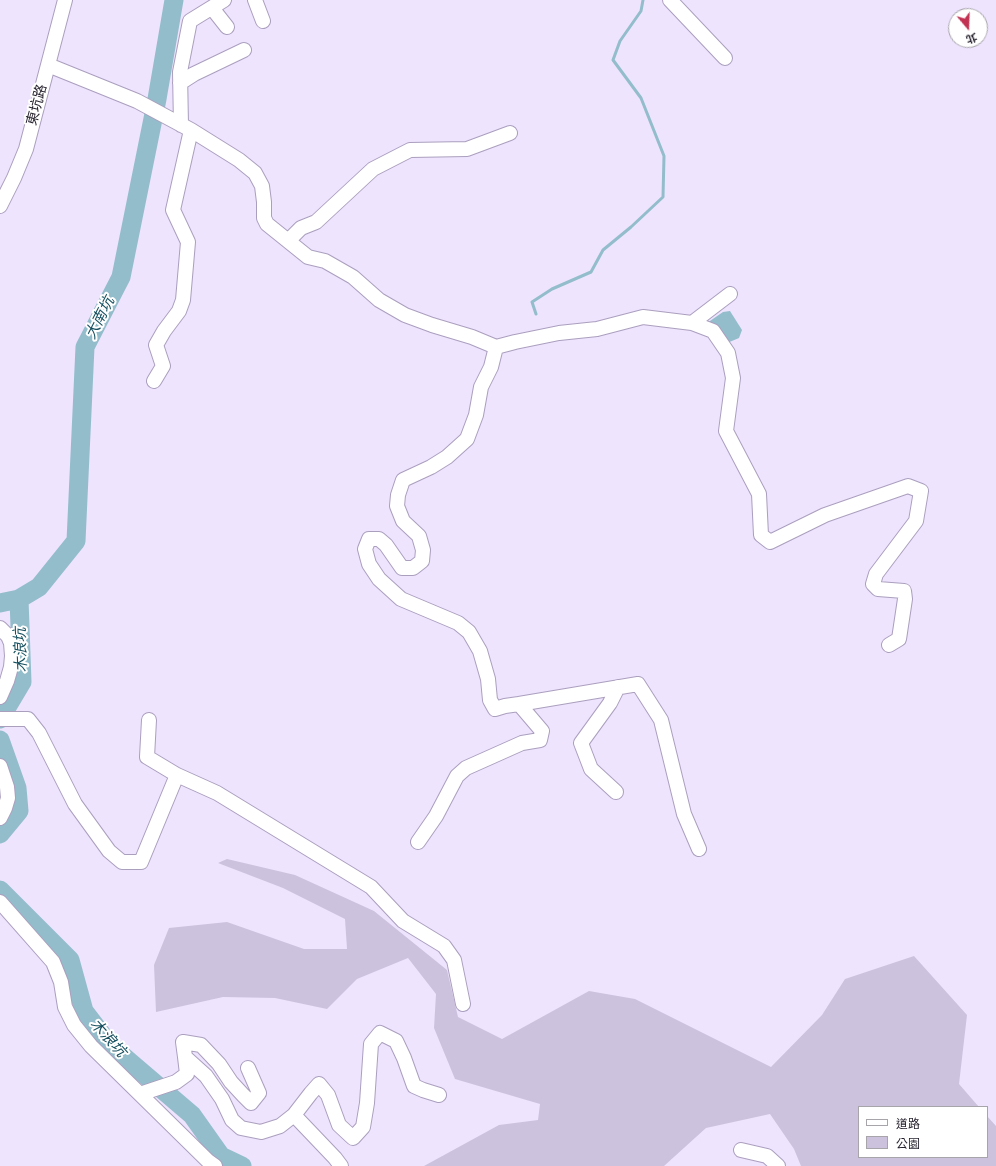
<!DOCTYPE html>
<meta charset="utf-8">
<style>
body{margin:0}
#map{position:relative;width:996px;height:1166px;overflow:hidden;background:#eee4fe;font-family:Quicksand,"Noto Sans TC",sans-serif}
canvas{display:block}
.legend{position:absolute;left:858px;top:1106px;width:130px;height:52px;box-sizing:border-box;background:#fff;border:1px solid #a7a5aa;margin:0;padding:5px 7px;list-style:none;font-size:12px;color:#241f2b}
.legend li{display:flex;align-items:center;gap:8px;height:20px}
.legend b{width:20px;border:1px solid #a7a5aa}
.north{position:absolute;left:948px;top:8px;width:40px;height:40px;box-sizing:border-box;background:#fff;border:1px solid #a7a5aa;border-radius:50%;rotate:161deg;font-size:11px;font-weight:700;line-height:16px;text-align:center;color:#241f2b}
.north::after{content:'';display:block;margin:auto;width:14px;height:18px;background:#c23252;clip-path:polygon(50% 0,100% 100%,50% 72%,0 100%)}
</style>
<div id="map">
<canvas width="996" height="1166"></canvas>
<ul class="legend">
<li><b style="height:5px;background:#fff"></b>道路</li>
<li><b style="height:11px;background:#cdc2dd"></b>公園</li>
</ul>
<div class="north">北</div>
</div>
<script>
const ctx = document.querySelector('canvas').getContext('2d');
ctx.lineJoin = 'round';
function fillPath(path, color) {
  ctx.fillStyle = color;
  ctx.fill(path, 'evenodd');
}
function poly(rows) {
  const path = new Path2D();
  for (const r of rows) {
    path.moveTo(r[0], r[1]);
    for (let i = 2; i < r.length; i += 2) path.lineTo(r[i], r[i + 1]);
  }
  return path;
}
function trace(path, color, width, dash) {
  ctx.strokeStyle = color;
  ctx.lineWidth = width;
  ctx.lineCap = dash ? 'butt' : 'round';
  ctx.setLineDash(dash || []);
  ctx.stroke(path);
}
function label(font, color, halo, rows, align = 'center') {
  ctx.font = font + ' Quicksand,"Noto Sans TC",sans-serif';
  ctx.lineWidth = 4;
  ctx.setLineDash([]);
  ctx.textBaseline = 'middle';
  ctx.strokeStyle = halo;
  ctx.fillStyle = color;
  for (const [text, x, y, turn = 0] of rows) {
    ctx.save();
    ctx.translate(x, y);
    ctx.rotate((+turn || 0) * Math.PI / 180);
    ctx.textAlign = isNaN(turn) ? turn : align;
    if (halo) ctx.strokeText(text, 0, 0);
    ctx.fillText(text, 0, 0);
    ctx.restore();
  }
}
fillPath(poly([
 [227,859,295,875,374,911,447,970,458,1017,502,1039,589,991,635,999,771,1067,822,1015,845,979,914,956,967,1015,959,1084,979,1107,859,1107,859,1157,987,1157,987,1116,996,1126,996,1166,801,1166,794,1149,770,1114,706,1128,664,1166,424,1166,499,1125,538,1120,540,1104,455,1079,434,1028,436,994,408,958,357,979,327,1009,275,998,223,997,156,1012,154,965,169,928,227,922,304,949,347,949,345,919,283,888,218,863]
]), '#cdc2dd');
fillPath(poly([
 [730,311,742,330,739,338,727,343,707,323,723,312]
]), '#93bdcb');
trace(poly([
 [536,314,532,302,552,289,591,272,603,250,631,227,663,197,664,156,641,98,613,60,620,41,641,11,643,0]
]), '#93bdcb', 3);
trace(poly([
 [0,603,19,599,39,587,76,541,85,347,121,277,157,99,174,0],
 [0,719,22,682,19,599],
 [0,740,17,788,19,811,0,834],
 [0,890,70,960,84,1011,110,1045,192,1115,221,1156,242,1166]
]), '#93bdcb', 19);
const minor = poly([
 [255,0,263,21],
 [670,0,725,58],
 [212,8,227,27],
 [48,65,137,101,191,130,239,160,255,173,262,186,264,202,264,218,267,224,308,257,325,261,353,277,379,300,405,315,432,325,472,337,496,347,515,342,559,333,597,329,643,317,692,323,713,331,728,353,733,378,726,431,759,494,761,535,770,542,825,515,908,486,921,491,916,521,876,574,873,584,878,589,904,591,905,599,899,639,889,645],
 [180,83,194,74,244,50],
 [181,125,180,72,190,21,224,0],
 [0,206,14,178,26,149,65,0],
 [288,241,301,228,316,222,373,169,410,150,467,149,510,133],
 [692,323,730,294],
 [154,381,163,366,156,345,164,331,179,311,183,300,188,242,173,210,191,130],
 [0,628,8,636,11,643,12,656,11,667,7,681,0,697],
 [519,704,638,684,661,720,684,814,699,849],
 [0,719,28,719,39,733,75,804,109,851,122,862,141,862,177,775],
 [149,720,147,757,177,775,217,793,371,887,403,921,444,946,454,960,463,1004],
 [0,766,7,787,8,798,5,808,0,818],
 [616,792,591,769,581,743,610,703,618,687],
 [418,842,436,816,457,776,466,768,522,743,540,740,542,731,519,704,505,706,495,709,490,700,488,679,480,651,469,632,458,623,401,599,379,579,369,564,365,549,369,539,379,539,386,545,402,568,413,568,422,561,423,550,419,536,403,521,397,506,398,495,403,480,431,467,447,457,467,439,476,415,481,387,491,367,496,347],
 [0,902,53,962,61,982,65,1007,74,1025,91,1046,208,1161,215,1166],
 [185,1057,183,1042,201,1045,219,1064,231,1082,243,1095,251,1103,259,1093,248,1068],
 [140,1094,176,1082,187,1074,185,1057,206,1076,222,1099,232,1120,241,1128,261,1132,280,1126,294,1115,311,1093,319,1084,328,1095,339,1125,353,1138,363,1127,367,1103,371,1044,380,1033,396,1041,404,1058,414,1086,423,1090,439,1095],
 [294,1115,335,1158,341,1166],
 [741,1150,767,1156,778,1166]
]);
trace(minor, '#ab9fbe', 16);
trace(minor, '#fff', 14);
label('14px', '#241f2b', '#fff', [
 ["東坑路",37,105,-75]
]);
label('italic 15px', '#175060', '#fff', [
 ["大南坑",100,318,-63],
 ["木浪坑",21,650,-92],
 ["木浪坑",108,1038,48]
]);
</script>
